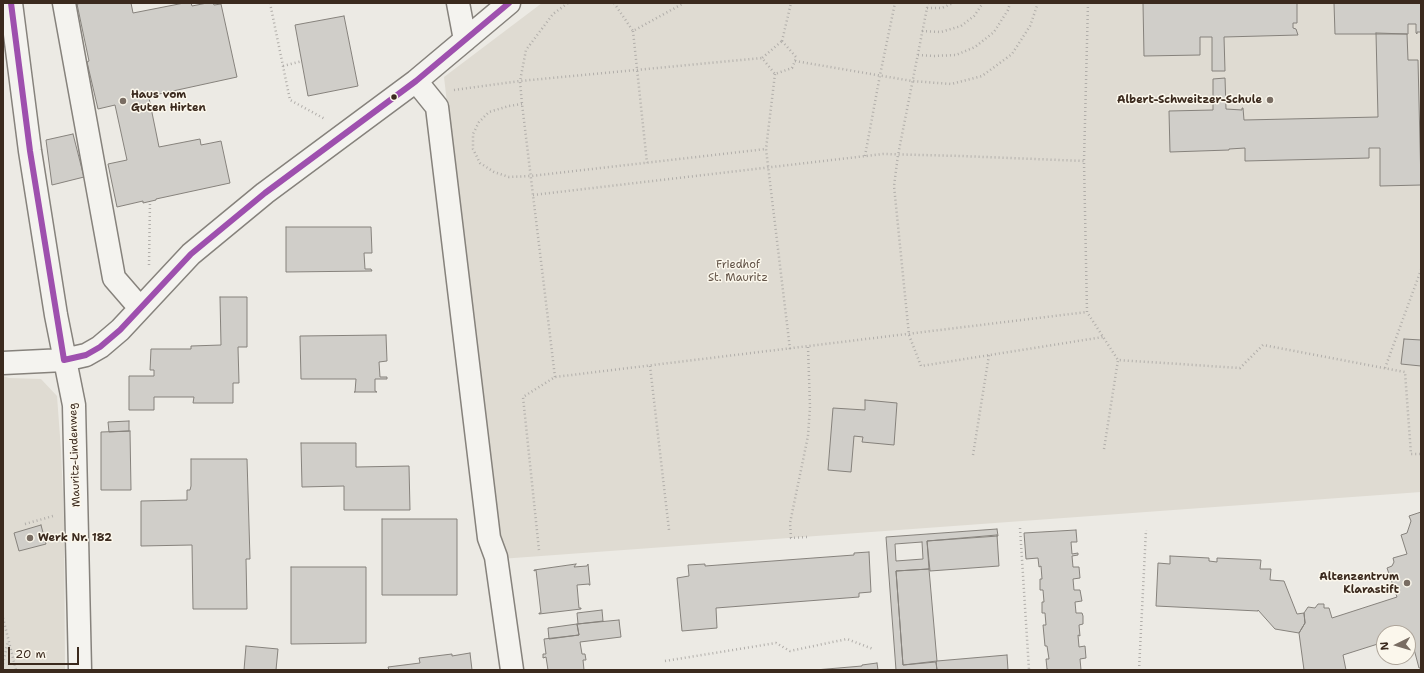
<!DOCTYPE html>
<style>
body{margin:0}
#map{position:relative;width:1424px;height:673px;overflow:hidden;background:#eceae4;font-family:"Shantell Sans",sans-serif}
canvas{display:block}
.frame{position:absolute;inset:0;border:4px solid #3b2a1e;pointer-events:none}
.north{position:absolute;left:1376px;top:625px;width:40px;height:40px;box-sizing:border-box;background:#fbf7ec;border:1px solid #aea59a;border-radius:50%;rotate:265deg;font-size:11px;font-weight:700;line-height:16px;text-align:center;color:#3b2a1e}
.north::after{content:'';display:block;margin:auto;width:14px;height:18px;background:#796d63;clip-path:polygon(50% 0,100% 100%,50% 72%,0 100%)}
.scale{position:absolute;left:8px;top:647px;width:71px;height:18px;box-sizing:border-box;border:2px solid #3b2a1e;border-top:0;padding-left:5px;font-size:12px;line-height:14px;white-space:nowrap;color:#3b2a1e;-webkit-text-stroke:3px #fbf7ec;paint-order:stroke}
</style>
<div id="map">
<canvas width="1424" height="673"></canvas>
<div class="frame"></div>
<div class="north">N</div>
<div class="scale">20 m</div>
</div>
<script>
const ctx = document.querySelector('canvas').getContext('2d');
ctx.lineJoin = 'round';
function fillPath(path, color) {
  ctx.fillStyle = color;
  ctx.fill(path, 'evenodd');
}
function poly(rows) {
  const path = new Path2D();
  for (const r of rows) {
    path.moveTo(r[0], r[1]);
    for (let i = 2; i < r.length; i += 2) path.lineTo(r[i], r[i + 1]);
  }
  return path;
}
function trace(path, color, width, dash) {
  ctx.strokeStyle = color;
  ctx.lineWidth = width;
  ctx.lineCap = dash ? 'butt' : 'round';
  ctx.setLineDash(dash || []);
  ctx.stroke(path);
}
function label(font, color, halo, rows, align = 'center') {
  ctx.font = font + ' "Shantell Sans",sans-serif';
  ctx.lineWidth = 3;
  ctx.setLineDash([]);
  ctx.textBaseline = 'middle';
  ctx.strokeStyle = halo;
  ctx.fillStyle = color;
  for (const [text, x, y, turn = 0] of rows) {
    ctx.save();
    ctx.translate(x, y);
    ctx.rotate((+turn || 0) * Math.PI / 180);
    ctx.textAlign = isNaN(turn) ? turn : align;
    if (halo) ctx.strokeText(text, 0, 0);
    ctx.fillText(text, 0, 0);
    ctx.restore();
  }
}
fillPath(poly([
 [542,3,1421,3,1421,492,500,559,444,77],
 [3,376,9,378,41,379,57,396,61,450,64,520,65,670,3,670]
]), '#dfdbd2');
const building = poly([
 [82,3,131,3,133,13,184,3,191,3,192,6,207,3,213,3,214,5,221,4,237,77,150,96,151,97,149,98,159,147,200,139,201,145,221,141,230,183,156,199,156,200,143,203,143,201,117,207,108,164,127,160,115,105,98,109,87,62,89,61,77,4,82,3],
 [1143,3,1297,3,1297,23,1293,23,1293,28,1296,29,1298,35,1224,37,1225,71,1212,71,1212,37,1200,37,1200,55,1144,56,1143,3],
 [1334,3,1421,3,1421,32,1417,32,1417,34,1416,33,1416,24,1408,24,1408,34,1335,34,1334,3],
 [344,16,358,86,308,96,295,25,344,16],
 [1376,33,1407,34,1408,60,1418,60,1421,185,1380,186,1380,148,1369,148,1369,158,1245,161,1245,148,1229,149,1229,150,1170,152,1169,111,1213,110,1213,79,1225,78,1226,109,1242,110,1242,108,1243,108,1244,120,1378,117,1376,33],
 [73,134,84,177,52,185,46,140,73,134],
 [286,227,371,227,372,253,364,253,365,269,371,269,372,271,286,272,286,227],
 [220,297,247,297,247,347,238,347,239,383,233,383,233,403,193,403,194,397,154,397,154,410,129,410,129,376,154,376,154,370,150,370,151,349,191,349,191,346,221,345,220,297],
 [386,335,387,361,379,362,380,377,387,377,387,379,375,379,375,391,377,392,354,392,355,392,356,379,301,379,300,336,386,335],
 [1404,339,1421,340,1421,366,1401,364,1404,339],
 [865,400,897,403,894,445,862,442,863,437,854,436,851,472,828,470,833,408,865,410,865,400],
 [129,421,129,431,109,432,108,422,129,421],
 [130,431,131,490,101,490,101,432,130,431],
 [301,443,356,443,356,467,409,466,410,510,344,510,344,486,302,487,301,443],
 [191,459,247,459,250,559,246,559,247,609,193,609,192,545,141,546,141,501,187,500,187,490,190,490,191,486,191,459],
 [1421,512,1421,668,1419,668,1410,634,1408,635,1408,633,1384,633,1384,642,1343,655,1346,670,1304,670,1299,633,1305,623,1304,613,1308,607,1315,608,1318,604,1324,604,1324,608,1329,608,1332,618,1397,597,1387,568,1392,566,1394,562,1393,558,1407,554,1401,535,1407,533,1411,521,1409,516,1421,512],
 [382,519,457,519,457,595,382,595,382,519],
 [41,525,46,544,19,551,14,533,41,525],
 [997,529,998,536,927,541,929,569,896,571,903,665,936,662,937,670,896,670,886,537,997,529],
 [922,542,923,559,896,561,895,544,922,542],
 [1076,530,1077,542,1071,542,1072,554,1078,553,1078,555,1072,556,1073,567,1079,567,1080,578,1073,579,1074,590,1080,590,1082,601,1075,602,1076,613,1082,613,1083,616,1083,624,1079,625,1080,636,1078,635,1079,647,1085,646,1086,658,1080,659,1081,670,1087,670,1050,670,1047,669,1046,659,1049,659,1047,646,1045,646,1043,625,1046,625,1045,613,1042,613,1042,602,1044,602,1043,590,1040,590,1040,579,1042,579,1041,566,1039,567,1038,558,1026,559,1024,533,1076,530],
 [997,535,999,566,930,571,927,541,997,535],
 [869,552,871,592,859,593,859,597,716,608,717,628,682,631,677,578,689,576,688,565,705,564,705,566,854,555,854,553,869,552],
 [1170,556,1209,558,1209,561,1217,562,1217,558,1261,560,1260,569,1271,569,1270,580,1284,581,1297,614,1304,613,1305,623,1299,633,1275,629,1258,610,1258,611,1156,606,1158,563,1170,564,1170,556],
 [576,564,574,567,587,566,588,564,590,585,589,585,589,584,577,585,579,608,581,608,581,609,539,614,539,613,541,613,536,570,534,571,534,570,576,564],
 [291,567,366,567,366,643,291,644,291,567],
 [929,569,937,661,903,665,896,571,929,569],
 [602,610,603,621,578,624,577,613,602,610],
 [619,620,621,637,580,642,582,654,585,654,586,660,583,660,584,670,548,670,546,657,543,658,543,654,546,654,544,639,579,635,577,624,619,620],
 [577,624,579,635,549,639,548,628,577,624],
 [246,646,278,649,276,670,244,670,246,646],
 [470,653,472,670,389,670,388,667,420,663,419,658,452,654,452,656,470,653],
 [1007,655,1008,670,937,670,936,662,937,661,1007,655],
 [877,663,878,670,815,670,862,666,862,665,877,663]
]);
fillPath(building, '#d0cec9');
trace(building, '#86827c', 1);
const minor = poly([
 [11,3,30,151,56,315,74,405,80,670],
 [64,3,114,278,140,308],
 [458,3,465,40],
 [416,81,437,107,489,538,496,557,512,670],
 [3,363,64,360,86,355,100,347,120,330,191,254,265,193,416,81,509,3]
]);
trace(minor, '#86827c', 25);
trace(poly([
 [270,3,290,100,325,119],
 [614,3,633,31,684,3],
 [928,3,898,155,894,186,909,335,921,366,1103,337],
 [1088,3,1084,161,1087,312,1118,360,1240,368,1263,345,1405,372,1411,454,1421,454],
 [927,8,942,8,953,3],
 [633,31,647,163],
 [922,31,941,32,961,26,974,16,983,3],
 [782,41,796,57,795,61,792,68,775,74,762,58,782,41],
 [782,41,791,3],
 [918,55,933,56,956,55,975,47,994,32,1008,10,1010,3],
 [795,61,912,81,951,84,982,76,1012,54,1030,26,1038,3],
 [283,66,302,61],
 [775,74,766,149,790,349],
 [454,90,520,81,762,58],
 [522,104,509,106,489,112,479,122,473,134,473,149,480,163,494,172,509,177,531,176,766,149],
 [865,156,880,75,895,3],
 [533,195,883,154,961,156,1084,161],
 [149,265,150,202],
 [808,347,810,407,808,436,790,523,791,538,808,537],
 [650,366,669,530],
 [1385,368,1421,270],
 [555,377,522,104,520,81,526,50,553,14,568,3],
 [1104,449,1118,360],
 [973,455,989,355],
 [25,524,53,516],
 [1020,528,1029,670],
 [539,550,523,397,555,377,1087,312],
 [3,618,16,670],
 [665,661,776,643,790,651,847,639,873,649],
 [3,664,8,641],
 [1139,670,1146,530]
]), '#b1aeaa', 2.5, [1, 3]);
trace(minor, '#f4f3ef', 22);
trace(poly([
 [11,3,30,151,64,360],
 [64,360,86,355,100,347,120,330,191,254,265,193,416,81,509,3]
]), '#9e50ae', 6);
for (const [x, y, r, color] of [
 [394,97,3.5,"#3b2a1e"],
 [1270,100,4,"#796d63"],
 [123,101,4,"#796d63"],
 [30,538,4,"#796d63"],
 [1407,583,4,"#796d63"]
]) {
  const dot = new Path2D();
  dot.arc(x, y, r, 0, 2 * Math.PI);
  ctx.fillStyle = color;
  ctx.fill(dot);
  trace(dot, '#fbf7ec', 1.5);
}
label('bold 11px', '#3b2a1e', '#fbf7ec', [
 ["Haus vom",131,95],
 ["Guten Hirten",131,108],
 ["Albert-Schweitzer-Schule",1262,100,"right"],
 ["Werk Nr. 182",38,538],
 ["Altenzentrum",1399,577,"right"],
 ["Klarastift",1399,590,"right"]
], 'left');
label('11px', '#625347', '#fbf7ec', [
 ["Friedhof",738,265],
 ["St. Mauritz",738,278]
]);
label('11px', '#3b2a1e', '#fbf7ec', [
 ["Mauritz-Lindenweg",75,455,-92]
]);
</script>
